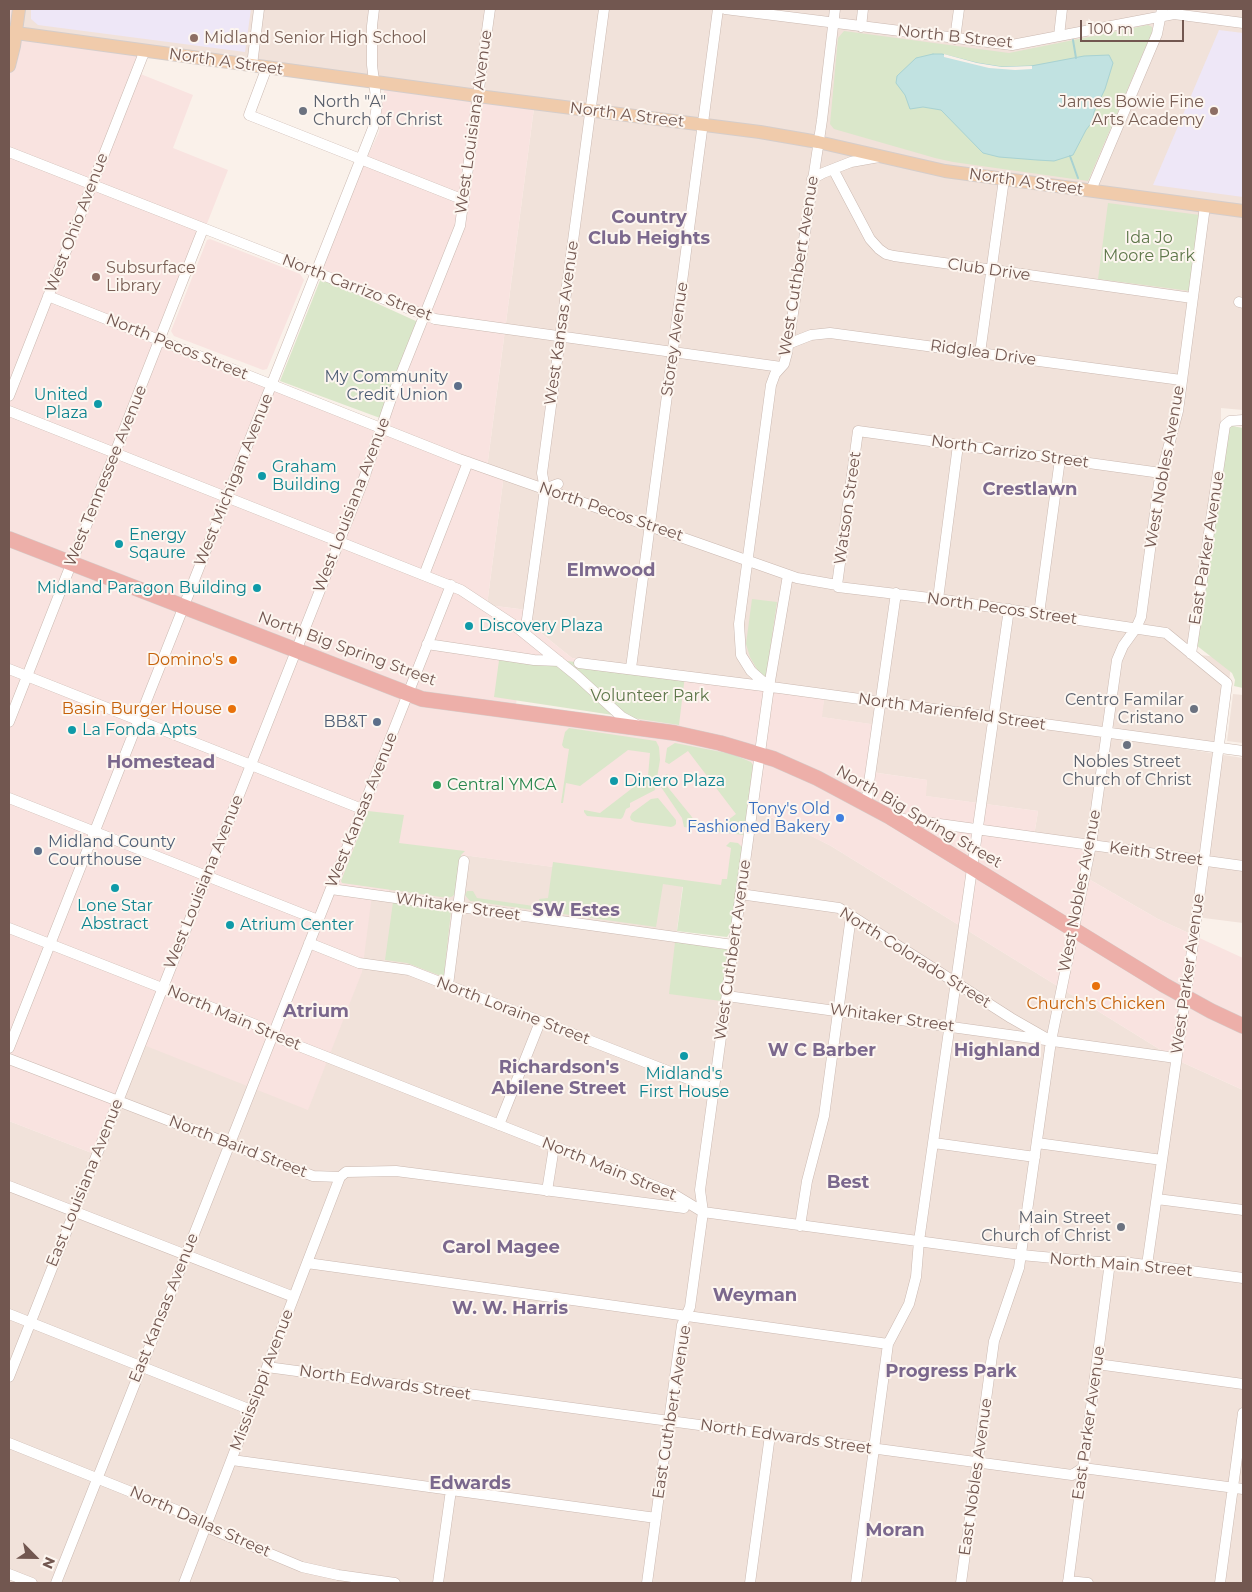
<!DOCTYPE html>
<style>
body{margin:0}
#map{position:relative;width:1252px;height:1592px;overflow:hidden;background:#faf1ea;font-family:Montserrat,sans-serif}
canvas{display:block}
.frame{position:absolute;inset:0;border:10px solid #725750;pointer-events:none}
.north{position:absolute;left:10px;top:1532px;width:50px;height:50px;-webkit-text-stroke:4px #fdf6f0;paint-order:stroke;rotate:113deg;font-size:14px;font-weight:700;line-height:20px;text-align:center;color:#725750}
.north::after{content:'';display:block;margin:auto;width:18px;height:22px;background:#725750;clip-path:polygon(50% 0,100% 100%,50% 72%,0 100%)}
.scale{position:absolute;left:1080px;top:20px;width:104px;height:22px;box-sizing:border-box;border:2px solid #725750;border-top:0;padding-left:6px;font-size:15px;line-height:18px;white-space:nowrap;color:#725750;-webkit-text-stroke:4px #fdf6f0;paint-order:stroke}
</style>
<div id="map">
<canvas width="1252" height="1592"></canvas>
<div class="frame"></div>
<div class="north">N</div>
<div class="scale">100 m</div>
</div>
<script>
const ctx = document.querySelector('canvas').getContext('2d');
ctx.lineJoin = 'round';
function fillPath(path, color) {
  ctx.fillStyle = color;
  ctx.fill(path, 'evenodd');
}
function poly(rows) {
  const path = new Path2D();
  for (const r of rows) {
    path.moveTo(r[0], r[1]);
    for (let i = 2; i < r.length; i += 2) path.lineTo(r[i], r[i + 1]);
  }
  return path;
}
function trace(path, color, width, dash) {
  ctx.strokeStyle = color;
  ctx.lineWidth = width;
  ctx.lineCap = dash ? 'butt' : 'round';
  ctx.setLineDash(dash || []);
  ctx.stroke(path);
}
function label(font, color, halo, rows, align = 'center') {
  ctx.font = font + ' Montserrat,sans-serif';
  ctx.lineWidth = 4;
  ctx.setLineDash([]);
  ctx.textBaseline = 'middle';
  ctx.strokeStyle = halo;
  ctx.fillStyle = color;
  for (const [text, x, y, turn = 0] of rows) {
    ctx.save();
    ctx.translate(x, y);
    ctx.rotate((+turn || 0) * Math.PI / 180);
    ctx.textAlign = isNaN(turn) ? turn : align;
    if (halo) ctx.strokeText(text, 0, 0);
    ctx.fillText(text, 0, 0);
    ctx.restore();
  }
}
fillPath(poly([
 [20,9,1243,9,1243,410,1221,408,1221,429,1193,654,1232,659,1220,748,865,699,1243,758,1243,923,1196,917,1193,935,1158,919,1087,878,1034,836,1038,811,925,796,927,780,871,772,877,725,821,717,825,693,572,658,526,621,527,610,487,605,504,474,487,468,535,100,17,33],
 [1233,694,1243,695,1243,743,1227,741],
 [752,809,800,830,831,846,1177,1060,1243,1090,1243,1583,9,1583,9,1121,97,1155,141,1044,372,895,388,897,395,846,683,884,676,937,733,945]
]), '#f1e2da');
fillPath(poly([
 [9,9,20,9,17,33,147,50,138,73,193,95,173,148,228,170,161,341,384,429,428,318,317,273,339,217,379,132,385,83,535,100,487,468,504,474,487,605,527,610,526,621,572,658,825,692,822,717,878,725,871,772,927,780,926,796,1038,811,1034,836,1094,845,1087,878,1158,919,1243,958,1243,1090,1177,1060,831,846,785,823,752,809,741,892,395,846,388,897,372,895,362,972,308,1110,141,1044,97,1155,9,1121],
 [522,659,624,719,515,712],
 [210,239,300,274,304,280,267,369,263,370,174,336,171,331,207,240]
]), '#f9e3e0');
fillPath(poly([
 [31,9,251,9,245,52,38,25,31,19],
 [1219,30,1243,33,1243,197,1153,185]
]), '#eee7f7');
fillPath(poly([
 [1148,25,1152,27,1152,32,1088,181,953,162,935,158,834,129,830,124,838,38,844,31,1009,53],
 [1108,203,1200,215,1190,291,1098,279],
 [321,278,418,322,380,418,280,381],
 [1227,425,1243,428,1243,688,1234,686,1235,680,1232,673,1196,645],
 [752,599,777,602,766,677,761,676,750,657,746,644],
 [500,653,685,675,679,725,494,697],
 [569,728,656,741,659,747,660,760,655,790,630,803,630,807,626,809,623,817,621,819,587,816,584,812,584,810,600,813,648,776,650,753,628,750,580,786,566,783,563,803,561,803,569,749,564,748,562,745,565,732],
 [675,743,732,754,751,762,753,765,744,835,718,832,719,827,736,814,688,751,669,764,665,762,667,748],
 [667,774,669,777,666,785,700,827,705,825,707,831,684,827,682,818,661,787,661,779],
 [658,798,676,820,676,824,674,826,671,827,635,822,631,820,630,817,632,813,651,799],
 [368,811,404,815,399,843,465,851,461,855,456,892,453,896,448,898,342,883,341,881],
 [730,842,738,843,743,848,731,931,727,937,677,931,683,887,663,884,656,927,470,901,465,895,467,891,473,891,477,898,541,907,539,899,548,898,553,862,721,885,722,879,727,879,731,848,726,846],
 [393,902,451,911,444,975,441,976,407,963,385,960],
 [675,942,726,949,727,952,721,1001,669,994]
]), '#dae7ca');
const water = poly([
 [933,54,942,54,977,63,1002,67,1031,66,1084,56,1109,55,1113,63,1105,89,1094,112,1092,122,1086,130,1073,155,1054,161,1037,160,999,157,983,153,941,110,923,107,910,109,905,95,896,83,897,76,916,58,933,54]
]);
fillPath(water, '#c1e2e1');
trace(water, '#a8d2d2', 1);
fillPath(poly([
 [944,54,977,63,1002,67,1032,66,1032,69,1015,70,989,68,944,57]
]), '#faf1ea');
trace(poly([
 [1073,40,1076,58],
 [1070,156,1078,178]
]), '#a8d2d2', 2);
const minor = poly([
 [725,9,1012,45,1174,14,1243,23],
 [861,27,863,9],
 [1059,36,1062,9],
 [955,39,959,9],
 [252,65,259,9],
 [267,67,249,115,464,200],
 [9,152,435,319,781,367],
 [833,169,870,239,879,249,886,254,894,256,1192,298],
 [812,179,823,173,851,162,879,157],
 [1091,190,1157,34,1162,9],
 [48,296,459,459,797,578,837,585,838,587,938,599,1166,633,1227,683,1194,937,1147,1265],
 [1239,302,1243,303],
 [788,344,811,335,830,333,1181,380],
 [980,353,1004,179],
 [9,396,145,50],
 [9,411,461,590,514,625,577,676,622,717,637,725],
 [545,489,542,473,604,9],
 [424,575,468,462],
 [837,585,858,431,1161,473],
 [938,599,958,445],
 [1039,614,1060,459],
 [525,634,545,489,558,484],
 [427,644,534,660,559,661],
 [1191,654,1225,425,1230,421,1243,420],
 [579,663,779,688,1243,751],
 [631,668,718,9],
 [9,669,362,809],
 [779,688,769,687,751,671,741,655,739,624,771,385,775,374,784,364,787,353,822,120,835,9],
 [9,722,203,229],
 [9,798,318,920],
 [866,804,896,593],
 [896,818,1243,866],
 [331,889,733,945],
 [740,894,839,908,1011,1018,1046,1038],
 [9,928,264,1028,281,1039,670,1192,703,1212,1021,1255,1098,1262,1123,1262,1243,1278],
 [309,943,359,963,409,970,714,1089],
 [448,985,464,861],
 [727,996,1176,1058],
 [9,1048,373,128,377,106,372,65,372,26,374,9],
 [9,1059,313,1176,340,1177,346,1172,396,1171,684,1208],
 [499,1125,540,1022],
 [934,1143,1035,1157],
 [1037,1143,1162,1160],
 [9,1186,294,1297],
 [547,1191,554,1147],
 [1157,1199,1243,1210],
 [800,1226,807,1181,824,1116,851,916],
 [307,1263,888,1344],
 [9,1314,251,1410],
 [1097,1364,1243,1384],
 [267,1367,1072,1475,1083,1468,1243,1489],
 [9,1377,362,484,391,399,460,226,490,9],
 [9,1443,191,1516,206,1527,302,1567,338,1575,395,1583],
 [232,1460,656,1518],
 [9,1574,32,1583],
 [1068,1581,1088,1583],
 [56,1583,451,585],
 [184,1583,340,1177],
 [438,1583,451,1490],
 [647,1583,682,1325,690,1307,703,1212,700,1190,769,687,788,575],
 [750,1583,770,1435],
 [856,1583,888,1344,909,1304,916,1277,919,1241,1009,609],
 [961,1583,994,1341,1019,1268,1051,1041,1091,845,1117,660,1123,646,1136,628,1141,617,1159,483,1178,411,1205,206],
 [1068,1583,1110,1262],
 [1220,1583,1243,1413]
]);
const major = poly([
 [9,32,478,96,760,132,818,142,945,171,1243,211],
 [9,66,14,46,19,9]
]);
const highway = poly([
 [9,539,422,699,675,733,720,743,774,759,817,778,890,817,1164,985,1211,1011,1243,1026]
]);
trace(minor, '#cbb9b1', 11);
trace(major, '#d5cdca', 14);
trace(highway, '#d5cdca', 16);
trace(minor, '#fff', 10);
trace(major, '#f0cbab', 12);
trace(highway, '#edafa9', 15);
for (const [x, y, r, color] of [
 [194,38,5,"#8d6e63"],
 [303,111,5,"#6b7280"],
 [1214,111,5,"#8d6e63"],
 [96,277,5,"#8d6e63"],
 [458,386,5,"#5c6f8a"],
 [98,404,5,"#0f9aa8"],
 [262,476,5,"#0f9aa8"],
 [119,544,5,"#0f9aa8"],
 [257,588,5,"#0f9aa8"],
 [469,626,5,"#0f9aa8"],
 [233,660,5,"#e8710a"],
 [232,709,5,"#e8710a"],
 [1194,709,5,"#6b7280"],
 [377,722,5,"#5c6f8a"],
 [72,730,5,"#0f9aa8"],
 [1127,745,5,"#6b7280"],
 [614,781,5,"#0f9aa8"],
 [437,785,5,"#2e9e5b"],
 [840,818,5,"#3f7fe0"],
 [38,851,5,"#5c6f8a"],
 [115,888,5,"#0f9aa8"],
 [230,925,5,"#0f9aa8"],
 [1096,986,5,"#e8710a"],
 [684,1056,5,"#0f9aa8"],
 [1121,1227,5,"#6b7280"]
]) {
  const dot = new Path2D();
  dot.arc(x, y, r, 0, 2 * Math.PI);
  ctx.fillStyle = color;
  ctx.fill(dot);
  trace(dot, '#fdf6f0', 2);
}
label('16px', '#725750', '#fdf6f0', [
 ["North B Street",955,37,6],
 ["North A Street",226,62,8],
 ["North A Street",627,115,7],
 ["West Louisiana Avenue",474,122,-82],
 ["North A Street",1026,182,8],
 ["West Ohio Avenue",77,223,-69],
 ["West Cuthbert Avenue",799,266,-81],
 ["Club Drive",989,270,8],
 ["North Carrizo Street",357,288,21],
 ["West Kansas Avenue",562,323,-82],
 ["Storey Avenue",675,339,-82],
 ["North Pecos Street",177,347,22],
 ["Ridglea Drive",983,353,8],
 ["North Carrizo Street",1010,452,8],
 ["West Nobles Avenue",1165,467,-80],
 ["West Tennessee Avenue",106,476,-68],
 ["West Michigan Avenue",234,480,-68],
 ["West Louisiana Avenue",352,505,-69],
 ["Watson Street",848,508,-82],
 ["North Pecos Street",611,512,19],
 ["East Parker Avenue",1207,548,-81],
 ["North Pecos Street",1002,609,8],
 ["North Big Spring Street",347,649,20],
 ["North Marienfeld Street",952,712,8],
 ["West Kansas Avenue",362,810,-68],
 ["North Big Spring Street",919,817,30],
 ["Keith Street",1156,854,8],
 ["West Louisiana Avenue",204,882,-68],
 ["West Nobles Avenue",1080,891,-79],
 ["Whitaker Street",458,907,8],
 ["West Cuthbert Avenue",733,950,-82],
 ["North Colorado Street",915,958,32],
 ["West Parker Avenue",1188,974,-82],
 ["North Loraine Street",513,1011,21],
 ["North Main Street",234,1018,23],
 ["Whitaker Street",892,1018,8],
 ["North Baird Street",238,1147,21],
 ["North Main Street",609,1169,22],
 ["East Louisiana Avenue",85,1183,-68],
 ["North Main Street",1121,1265,5],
 ["East Kansas Avenue",164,1308,-68],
 ["Mississippi Avenue",262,1380,-69],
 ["North Edwards Street",385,1383,8],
 ["East Cuthbert Avenue",672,1412,-81],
 ["East Parker Avenue",1089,1423,-82],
 ["North Edwards Street",786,1437,8],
 ["East Nobles Avenue",976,1477,-82],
 ["North Dallas Street",200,1522,24]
]);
label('16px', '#785e54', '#fdf6f0', [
 ["Midland Senior High School",204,38],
 ["James Bowie Fine",1204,102,"right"],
 ["Arts Academy",1204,120,"right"],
 ["Subsurface",106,268],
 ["Library",106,286]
], 'left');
label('16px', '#5b616d', '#fdf6f0', [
 ["North \"A\"",313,102,"left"],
 ["Church of Christ",313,120,"left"],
 ["Centro Familar",1184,700],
 ["Cristano",1184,718],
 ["Nobles Street",1127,762,"center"],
 ["Church of Christ",1127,780,"center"],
 ["Main Street",1111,1218],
 ["Church of Christ",1111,1236]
], 'right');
label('16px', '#5e774a', '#fdf6f0', [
 ["Ida Jo",1149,238],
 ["Moore Park",1149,256],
 ["Volunteer Park",650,696]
]);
label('16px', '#4e5e75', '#fdf6f0', [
 ["My Community",448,377],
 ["Credit Union",448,395],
 ["BB&T",367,722],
 ["Midland County",48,842,"left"],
 ["Courthouse",48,860,"left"]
], 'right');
label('16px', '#0d838f', '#fdf6f0', [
 ["United",88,395,"right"],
 ["Plaza",88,413,"right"],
 ["Graham",272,467],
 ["Building",272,485],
 ["Energy",129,535],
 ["Sqaure",129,553],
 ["Midland Paragon Building",247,588,"right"],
 ["Discovery Plaza",479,626],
 ["La Fonda Apts",82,730],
 ["Dinero Plaza",624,781],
 ["Lone Star",115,906,"center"],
 ["Abstract",115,924,"center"],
 ["Atrium Center",240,925],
 ["Midland's",684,1074,"center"],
 ["First House",684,1092,"center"]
], 'left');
label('16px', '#c56008', '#fdf6f0', [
 ["Domino's",223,660],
 ["Basin Burger House",222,709],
 ["Church's Chicken",1096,1004,"center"]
], 'right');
label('16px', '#27864d', '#fdf6f0', [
 ["Central YMCA",447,785]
], 'left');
label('16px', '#366cbe', '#fdf6f0', [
 ["Tony's Old",830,809],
 ["Fashioned Bakery",830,827]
], 'right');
label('bold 18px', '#7b688d', '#fdf6f0', [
 ["Country",649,218],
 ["Club Heights",649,239],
 ["Crestlawn",1030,490],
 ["Elmwood",611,571],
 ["Homestead",161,763],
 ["SW Estes",576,911],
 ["Atrium",316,1012],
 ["W C Barber",822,1051],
 ["Highland",997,1051],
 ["Richardson's",559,1068],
 ["Abilene Street",559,1089],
 ["Best",848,1183],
 ["Carol Magee",501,1248],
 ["Weyman",755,1296],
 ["W. W. Harris",510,1309],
 ["Progress Park",951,1372],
 ["Edwards",470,1484],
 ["Moran",895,1531]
]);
</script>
